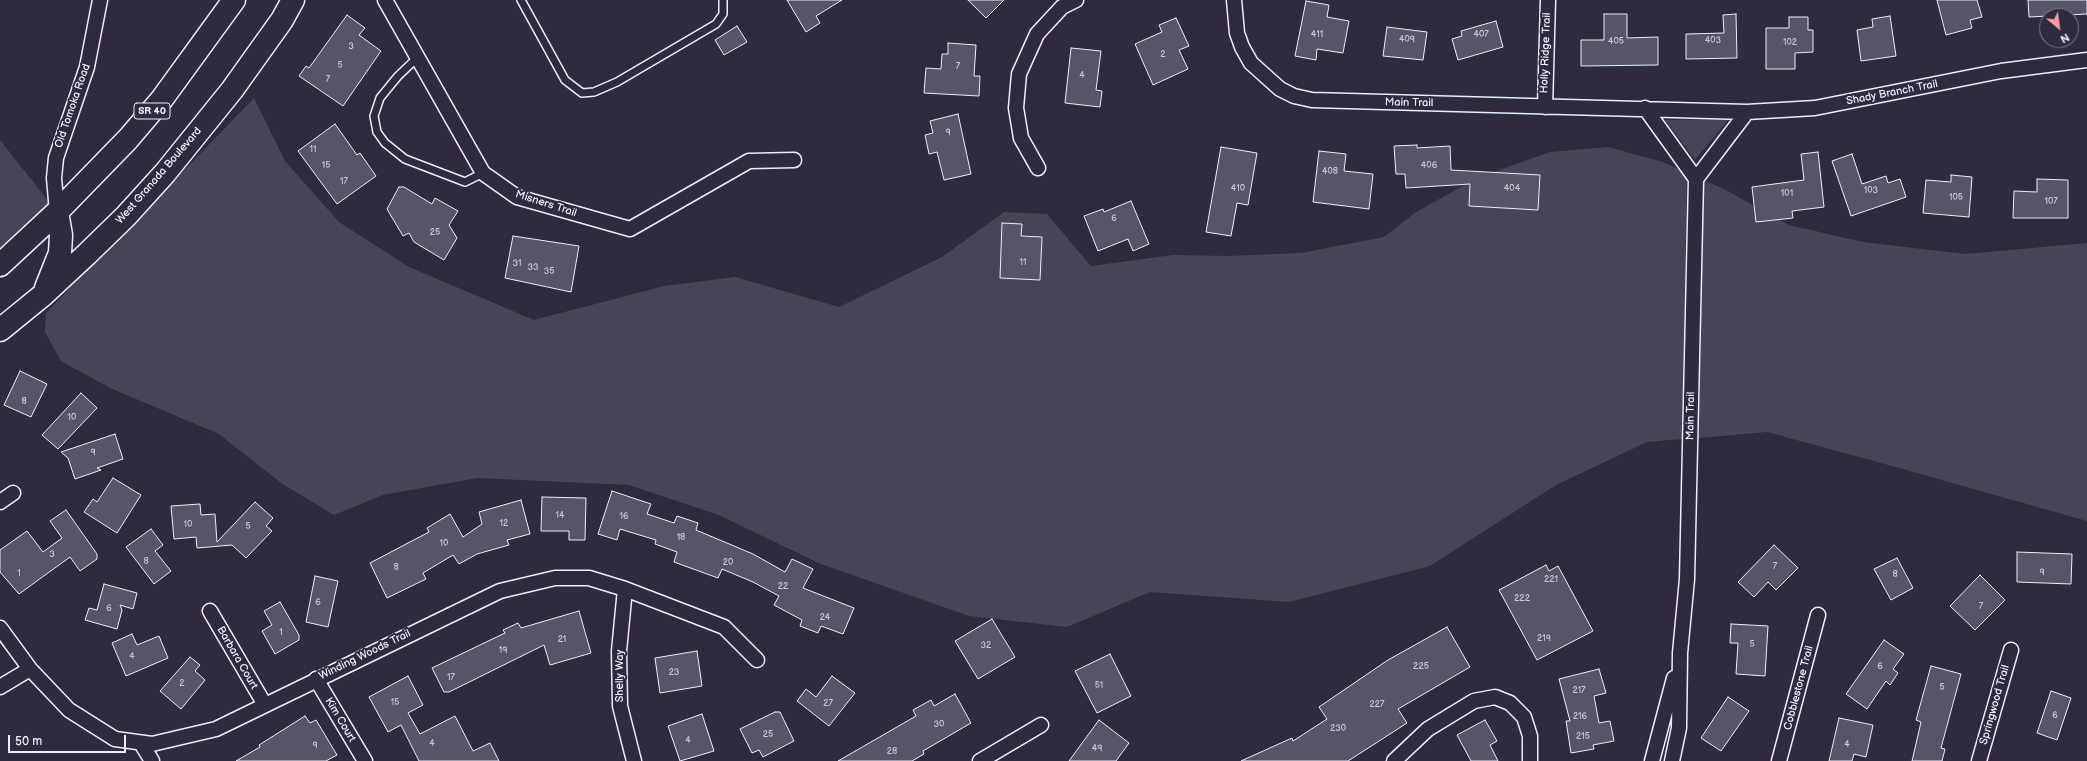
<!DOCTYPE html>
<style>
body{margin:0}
#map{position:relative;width:2087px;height:761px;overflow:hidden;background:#2f2a3d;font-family:"Balsamiq Sans",sans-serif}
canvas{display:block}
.north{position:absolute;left:2039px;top:8px;width:40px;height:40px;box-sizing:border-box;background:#2f2a3d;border:1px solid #797a88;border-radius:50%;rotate:151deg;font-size:11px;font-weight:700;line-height:16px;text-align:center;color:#e8f1f8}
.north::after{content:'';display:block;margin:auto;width:14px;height:18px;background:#ff9aa2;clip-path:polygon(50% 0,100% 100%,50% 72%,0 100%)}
.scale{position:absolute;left:8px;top:735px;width:118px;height:18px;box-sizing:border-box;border:2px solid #e8f1f8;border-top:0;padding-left:5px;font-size:12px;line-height:14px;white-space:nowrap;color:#e8f1f8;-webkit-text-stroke:3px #2f2a3d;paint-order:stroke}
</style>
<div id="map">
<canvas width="2087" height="761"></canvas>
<div class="north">N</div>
<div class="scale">50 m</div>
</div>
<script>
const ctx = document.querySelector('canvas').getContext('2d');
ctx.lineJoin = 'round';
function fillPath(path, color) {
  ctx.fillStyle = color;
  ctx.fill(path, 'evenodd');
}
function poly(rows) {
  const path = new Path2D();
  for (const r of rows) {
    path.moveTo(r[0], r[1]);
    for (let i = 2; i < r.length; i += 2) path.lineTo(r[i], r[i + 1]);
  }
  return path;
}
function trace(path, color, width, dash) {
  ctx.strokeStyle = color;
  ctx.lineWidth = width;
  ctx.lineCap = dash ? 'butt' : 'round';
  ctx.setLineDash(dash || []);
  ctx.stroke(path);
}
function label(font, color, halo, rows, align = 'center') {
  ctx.font = font + ' "Balsamiq Sans",sans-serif';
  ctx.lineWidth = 4;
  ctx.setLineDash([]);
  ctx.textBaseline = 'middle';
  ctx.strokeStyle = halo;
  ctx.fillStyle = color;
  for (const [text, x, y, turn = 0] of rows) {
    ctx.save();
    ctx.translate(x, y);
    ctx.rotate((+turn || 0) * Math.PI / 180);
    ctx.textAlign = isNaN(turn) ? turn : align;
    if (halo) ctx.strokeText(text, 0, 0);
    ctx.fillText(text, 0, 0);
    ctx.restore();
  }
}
fillPath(poly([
 [254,98,285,161,339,222,409,267,534,320,664,286,735,277,839,307,942,257,1004,212,1047,214,1091,266,1173,255,1227,256,1301,253,1384,237,1416,212,1477,178,1550,152,1608,147,1663,162,1687,173,1682,439,1647,442,1556,485,1430,566,1289,602,1150,592,1067,627,969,616,818,563,719,515,629,485,477,478,383,495,334,515,281,483,219,434,110,388,61,361,45,332,46,313],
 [1729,119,1695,160,1665,120],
 [0,140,57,212,0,265],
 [1703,180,1724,189,1789,225,1863,242,1965,254,2087,243,2087,521,1892,466,1767,432,1699,438]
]), '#464455');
const building = poly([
 [787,0,842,0,816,16,820,23,806,32,787,0],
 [968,0,1004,0,986,18,968,0],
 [1937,0,1977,0,1982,17,1970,20,1972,28,1946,35,1937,0],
 [2028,0,2087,0,2087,14,2029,17,2028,0],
 [1306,1,1329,5,1327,17,1349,21,1343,53,1317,49,1316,60,1295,56,1306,1],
 [1604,14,1627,14,1627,38,1658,37,1658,65,1581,66,1581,40,1604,40,1604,14],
 [1736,14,1737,58,1686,59,1686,34,1724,33,1723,15,1736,14],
 [347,15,365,28,359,35,381,51,343,106,299,76,306,66,309,68,347,15],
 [1890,16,1896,56,1861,61,1857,30,1873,27,1872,19,1890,16],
 [1789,17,1808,17,1808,30,1813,30,1813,52,1795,53,1795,69,1766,69,1766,28,1789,28,1789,17],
 [1176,18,1189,46,1179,50,1188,69,1153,85,1135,44,1162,32,1159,25,1176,18],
 [1496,21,1503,47,1458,60,1452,39,1462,36,1461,31,1496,21],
 [737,26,747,42,724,55,715,40,737,26],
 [1387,27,1427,32,1423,60,1383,56,1387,27],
 [948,43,976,45,974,76,980,76,979,96,924,93,926,68,941,69,942,54,948,54,948,43],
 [1071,48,1101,51,1096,90,1102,91,1100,107,1065,103,1071,48],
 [958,114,971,174,944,180,937,152,929,154,925,135,933,133,930,121,958,114],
 [335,124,357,155,360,153,376,176,337,204,298,151,335,124],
 [1417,145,1417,148,1450,146,1451,170,1540,175,1538,210,1469,206,1470,184,1406,188,1405,174,1396,174,1394,146,1417,145],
 [1221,147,1257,153,1248,205,1237,203,1231,236,1206,232,1221,147],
 [1319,151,1346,154,1344,171,1373,174,1369,209,1313,202,1319,151],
 [1818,152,1824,207,1792,211,1793,218,1756,222,1752,187,1804,180,1801,154,1818,152],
 [1852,154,1862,184,1886,176,1888,183,1900,179,1906,197,1851,216,1832,161,1852,154],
 [1951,175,1972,177,1969,217,1923,213,1926,180,1951,182,1951,175],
 [2037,179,2068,180,2068,218,2013,218,2014,191,2037,192,2037,179],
 [399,187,404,187,432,204,435,198,458,211,449,225,457,238,444,260,414,242,409,233,403,236,387,209,399,187],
 [1131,201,1149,244,1133,251,1128,239,1098,251,1084,216,1103,209,1104,212,1131,201],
 [1002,223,1022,224,1021,236,1042,237,1040,280,1000,278,1002,223],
 [513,236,579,246,571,292,505,278,513,236],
 [20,371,47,384,31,417,4,405,20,371],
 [81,393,97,408,58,449,42,435,81,393],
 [115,434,123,459,97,468,101,470,75,479,68,458,61,452,115,434],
 [113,478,141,495,117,533,84,512,93,499,97,502,113,478],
 [612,491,651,504,647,514,674,523,677,516,698,523,696,530,753,554,785,572,792,559,813,569,803,588,854,608,843,634,821,626,818,633,800,626,802,620,774,605,779,596,753,582,722,569,718,578,674,562,677,552,655,544,656,540,620,529,617,540,598,534,612,491],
 [542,497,586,498,585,540,569,540,569,531,541,531,542,497],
 [521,500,530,534,507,540,509,545,477,554,459,564,453,555,423,573,426,579,387,598,370,563,429,532,427,528,450,514,463,537,482,524,479,512,521,500],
 [255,502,273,518,266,526,272,531,246,558,232,545,197,548,196,537,174,539,171,506,200,504,201,515,215,514,217,542,255,502],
 [66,510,97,554,97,559,80,571,70,557,19,594,0,572,0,550,27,531,43,552,62,538,50,521,66,510],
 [151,529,163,545,155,551,171,571,154,584,126,547,151,529],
 [1774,545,1798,568,1776,590,1768,582,1754,597,1738,582,1774,545],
 [2017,552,2072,554,2071,584,2017,582,2017,552],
 [1897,558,1913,588,1891,600,1874,569,1897,558],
 [1546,565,1549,571,1558,566,1593,631,1537,660,1499,590,1546,565],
 [1980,575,2005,600,1975,630,1950,606,1980,575],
 [315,576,338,581,328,627,306,622,315,576],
 [104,584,137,593,133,609,120,605,122,610,117,629,85,620,89,608,97,610,104,584],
 [280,602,299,635,299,640,275,654,262,631,272,625,264,611,280,602],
 [579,611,591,653,550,665,544,645,449,692,444,692,432,668,505,633,503,630,518,623,521,628,579,611],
 [992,619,1015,657,978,679,955,641,992,619],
 [1731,624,1768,626,1765,676,1736,674,1738,643,1730,643,1731,624],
 [1447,627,1470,667,1398,709,1407,723,1376,743,1348,761,1241,761,1292,738,1293,741,1327,719,1319,707,1388,660,1447,627],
 [132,634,137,645,159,636,168,658,126,676,112,643,132,634],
 [1884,640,1904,654,1893,669,1898,673,1890,685,1886,681,1867,709,1846,694,1884,640],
 [697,651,702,686,660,693,655,658,697,651],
 [1110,654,1131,696,1097,713,1075,671,1110,654],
 [190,657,200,665,195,671,205,680,181,709,160,691,190,657],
 [1931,666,1961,674,1941,748,1945,749,1942,761,1912,761,1921,722,1916,720,1931,666],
 [1599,669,1606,693,1594,696,1599,723,1610,721,1614,741,1593,745,1594,749,1571,753,1566,721,1570,721,1559,679,1599,669],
 [408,676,423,705,408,713,420,734,455,716,473,751,490,743,499,761,419,761,401,725,388,732,369,697,408,676],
 [832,676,855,693,829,726,797,701,806,689,816,697,832,676],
 [2051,691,2071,698,2057,740,2037,733,2051,691],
 [955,694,971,723,923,751,924,754,912,761,838,761,916,716,913,710,931,700,934,706,955,694],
 [1728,697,1749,711,1721,751,1701,738,1728,697],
 [775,712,780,712,794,741,763,757,759,750,752,753,740,729,775,712],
 [702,714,714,751,680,761,668,726,702,714],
 [305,716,310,723,316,720,337,755,326,761,236,761,260,747,259,745,305,716],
 [1839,718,1873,725,1866,757,1854,754,1852,761,1829,761,1839,718],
 [1099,720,1129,743,1116,761,1069,761,1099,720],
 [1485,720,1497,741,1490,745,1498,761,1471,761,1457,735,1485,720]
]);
fillPath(building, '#575565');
trace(building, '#e8f1f8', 1);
const service = poly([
 [521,0,565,80,582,93,594,92,617,82,716,24,723,14,723,0],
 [418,57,398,76,380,98,374,116,377,132,385,143,405,159,465,182,483,173]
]);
const minor = poly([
 [385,0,483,173,517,197,630,229,749,161,794,160],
 [1234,0,1237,33,1242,47,1251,63,1280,89,1294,96,1312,100,1747,112,1815,108,2001,71,2087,60],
 [1545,107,1548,0],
 [1645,108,1696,179,1747,112],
 [1038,168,1021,138,1016,108,1019,74,1037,34,1062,7,1076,0],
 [57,212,54,178,56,158,87,67,100,0],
 [0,502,13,493],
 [625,589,619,651,620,706,634,761],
 [210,611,265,705],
 [0,628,30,669,69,710,115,739,152,744,216,729,500,591,555,578,589,578,625,589,724,627,757,660],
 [316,679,365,761],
 [0,687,30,669],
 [141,743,152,761],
 [980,761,1041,725],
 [1394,761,1428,729,1474,701,1495,697,1510,703,1524,717,1530,736,1530,761],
 [1652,761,1674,678],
 [1672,761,1679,728,1680,653,1687,579,1696,179],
 [1779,761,1818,615],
 [1979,761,2011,650]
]);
const primary = poly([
 [0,265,57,212,128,139,162,99,234,0],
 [46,288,60,253,61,235,57,212],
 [0,330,43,295,87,254,126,216,165,173,232,90,282,20,293,0]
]);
trace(service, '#e8f1f8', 10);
trace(minor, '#e8f1f8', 17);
trace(primary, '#e8f1f8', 25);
trace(service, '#2f2a3d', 7);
trace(minor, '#2f2a3d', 14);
trace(primary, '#2f2a3d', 22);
label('9px', '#c4cad3', null, [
 ["411",1317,35],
 ["407",1481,35],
 ["409",1407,40],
 ["403",1713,41],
 ["405",1616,42],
 ["102",1790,43],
 ["3",351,47],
 ["2",1163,55],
 ["5",340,66],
 ["7",958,67],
 ["4",1082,76],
 ["7",328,80],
 ["9",948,133],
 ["11",313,150],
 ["15",326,166],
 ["406",1429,166],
 ["408",1330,172],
 ["17",344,182],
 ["410",1238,189],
 ["404",1512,189],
 ["103",1871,191],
 ["101",1787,194],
 ["105",1956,198],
 ["107",2051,202],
 ["6",1114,219],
 ["25",435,233],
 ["11",1023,263],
 ["31",517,264],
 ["33",533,268],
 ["35",549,272],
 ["8",24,402],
 ["10",72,418],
 ["9",93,453],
 ["14",560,516],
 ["16",624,517],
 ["12",504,524],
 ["10",188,525],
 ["5",248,527],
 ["18",681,538],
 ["10",444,544],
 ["3",52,555],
 ["8",146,562],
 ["20",728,563],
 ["7",1775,567],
 ["8",396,568],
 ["9",2042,573],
 ["1",19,574],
 ["8",1895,575],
 ["221",1551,580],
 ["22",783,587],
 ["222",1522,599],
 ["6",318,603],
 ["7",1981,607],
 ["6",109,609],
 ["24",825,618],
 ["1",281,633],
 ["219",1544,639],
 ["21",562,640],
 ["5",1752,645],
 ["32",986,646],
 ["19",503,651],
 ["4",132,657],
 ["225",1421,667],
 ["6",1880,667],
 ["23",674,673],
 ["17",451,678],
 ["2",182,684],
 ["51",1099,686],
 ["5",1942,688],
 ["217",1579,691],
 ["15",395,703],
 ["27",828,704],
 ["227",1377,705],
 ["6",2055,716],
 ["216",1580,717],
 ["30",939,725],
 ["230",1338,729],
 ["25",768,735],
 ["215",1583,737],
 ["4",688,741],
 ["4",432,744],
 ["4",1847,745],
 ["9",315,746],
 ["49",1097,749],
 ["28",892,752]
]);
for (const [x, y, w] of [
 [152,111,36]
]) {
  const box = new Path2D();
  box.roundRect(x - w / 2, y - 8, w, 16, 3);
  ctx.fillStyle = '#2f2a3d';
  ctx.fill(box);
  trace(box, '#e8f1f8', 1);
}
label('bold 10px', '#e8f1f8', null, [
 ["SR 40",152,111]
]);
label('11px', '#e8f1f8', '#2f2a3d', [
 ["Holly Ridge Trail",1546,53,-88],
 ["Shady Branch Trail",1892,93,-11],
 ["Main Trail",1409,103,1],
 ["Old Tomoka Road",73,106,-71],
 ["West Granada Boulevard",159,176,-49],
 ["Misners Trail",546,204,18],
 ["Main Trail",1691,416,-89],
 ["Winding Woods Trail",365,655,-26],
 ["Barbara Court",237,658,60],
 ["Shelly Way",620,676,-90],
 ["Cobblestone Trail",1799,688,-75],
 ["Springwood Trail",1995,705,-74],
 ["Kim Court",340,720,59]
]);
</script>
